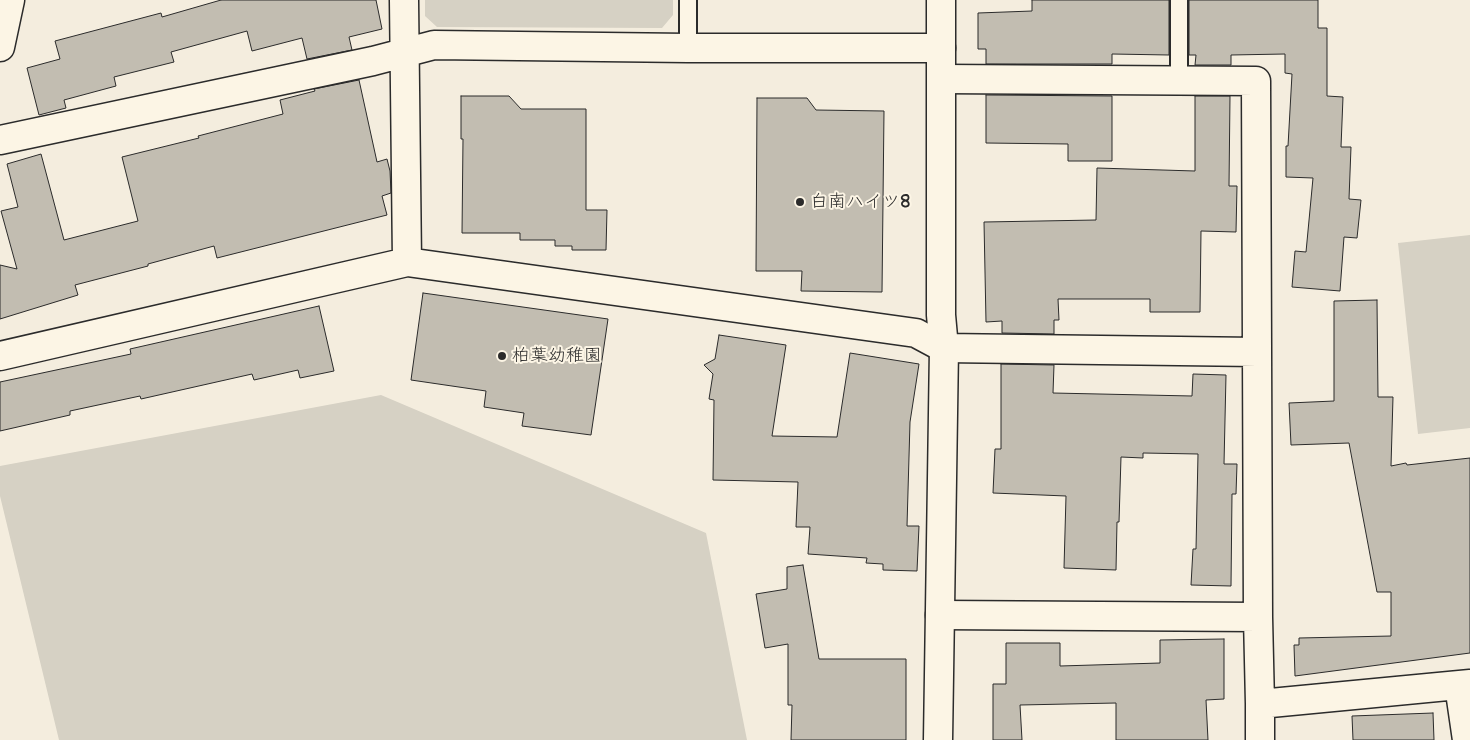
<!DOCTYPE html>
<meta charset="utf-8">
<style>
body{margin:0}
canvas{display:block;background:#f4edde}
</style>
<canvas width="1470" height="740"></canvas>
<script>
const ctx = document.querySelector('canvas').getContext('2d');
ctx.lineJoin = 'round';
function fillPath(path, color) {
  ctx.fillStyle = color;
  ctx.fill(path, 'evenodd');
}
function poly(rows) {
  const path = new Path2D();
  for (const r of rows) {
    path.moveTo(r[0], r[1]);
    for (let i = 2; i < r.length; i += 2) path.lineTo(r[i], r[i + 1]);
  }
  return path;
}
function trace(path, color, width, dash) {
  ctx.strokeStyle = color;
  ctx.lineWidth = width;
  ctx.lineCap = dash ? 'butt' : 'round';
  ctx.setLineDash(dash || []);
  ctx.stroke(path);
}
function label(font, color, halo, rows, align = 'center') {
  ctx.font = font + ' "Balsamiq Sans","Klee One",sans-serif';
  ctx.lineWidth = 4;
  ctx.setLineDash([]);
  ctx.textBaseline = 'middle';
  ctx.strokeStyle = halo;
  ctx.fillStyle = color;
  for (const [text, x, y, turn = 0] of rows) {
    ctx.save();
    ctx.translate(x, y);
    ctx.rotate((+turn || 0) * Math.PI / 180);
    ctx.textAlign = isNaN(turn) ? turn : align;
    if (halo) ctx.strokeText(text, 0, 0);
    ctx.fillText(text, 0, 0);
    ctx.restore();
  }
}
fillPath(poly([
 [425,0,673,0,673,15,662,28,437,27,425,16],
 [1470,235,1470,428,1418,434,1398,243],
 [381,395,706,533,747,740,59,740,0,496,0,466]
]), '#d6d1c4');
const building = poly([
 [221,0,376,0,382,29,349,37,352,50,307,59,302,38,252,51,247,31,171,52,174,62,114,77,116,86,64,100,66,108,39,115,27,68,60,59,55,41,161,13,162,17,221,0],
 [1032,0,1169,0,1169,55,1112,54,1112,64,986,64,986,49,978,49,978,13,1032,11,1032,0],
 [1189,0,1318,0,1318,28,1327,28,1327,96,1343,97,1341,147,1351,147,1349,199,1361,200,1357,238,1344,237,1340,291,1292,287,1295,251,1306,252,1313,178,1286,177,1286,146,1288,146,1292,74,1285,73,1285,54,1231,55,1231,65,1195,65,1196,55,1189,55,1189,0],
 [359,80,377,162,387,159,390,171,391,193,382,196,387,215,217,258,214,246,148,264,148,266,75,285,78,295,0,319,0,265,17,269,1,211,18,207,7,164,41,154,64,240,138,221,122,157,199,138,198,136,283,114,280,100,315,91,314,89,359,80],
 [986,95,1112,96,1112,161,1068,161,1068,144,986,143,986,95],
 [461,96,509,96,521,109,586,109,586,210,607,210,606,250,572,250,572,246,555,246,555,240,520,240,520,233,462,233,463,139,461,139,461,96],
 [1195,96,1230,96,1229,186,1237,186,1236,232,1201,231,1200,312,1150,312,1150,299,1058,299,1059,320,1054,320,1054,334,1002,333,1002,321,986,322,984,222,1096,220,1097,168,1195,171,1195,96],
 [757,98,807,98,816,110,884,111,882,292,801,291,802,271,756,271,757,98],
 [423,293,608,319,591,435,522,426,524,413,484,407,486,391,411,380,423,293],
 [1377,300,1378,397,1393,397,1391,466,1406,463,1407,465,1470,458,1470,653,1295,676,1294,645,1299,645,1299,638,1391,636,1391,592,1377,592,1349,443,1291,445,1289,403,1334,401,1334,301,1377,300],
 [319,306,334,371,300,378,298,370,254,380,252,374,141,399,140,396,70,411,70,415,0,431,0,382,131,354,130,349,319,306],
 [719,335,786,345,772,436,837,437,850,353,919,364,910,422,907,526,919,526,917,571,883,570,883,564,866,563,867,558,808,554,810,527,796,527,798,482,713,480,714,400,709,399,713,374,704,365,715,359,719,335],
 [1001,364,1054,365,1053,393,1192,396,1193,374,1226,375,1224,464,1237,464,1236,494,1232,494,1231,586,1191,585,1193,549,1196,549,1198,454,1143,453,1143,458,1121,457,1119,522,1117,522,1116,570,1064,568,1066,496,993,493,995,449,1001,449,1001,364],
 [803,565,819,659,906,659,906,740,791,740,792,705,788,705,788,644,765,648,756,594,787,589,787,567,803,565],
 [1224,639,1224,699,1206,700,1208,740,1116,740,1116,703,1020,705,1022,740,993,740,993,684,1006,684,1006,643,1060,643,1060,666,1160,663,1160,640,1224,639],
 [1433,713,1434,740,1353,740,1352,716,1433,713]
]);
fillPath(building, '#c2bdb1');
trace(building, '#2b2b2b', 1);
const lane = poly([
 [1179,0,1179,81],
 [688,48,688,0]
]);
const street = poly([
 [404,0,407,262],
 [0,47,10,0],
 [942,79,1256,81,1258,617,1260,704,1260,740],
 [0,140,373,61,434,45,688,48,941,48],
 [0,356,407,262,916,333,944,348,1257,352],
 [940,615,1258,617],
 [1459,685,1467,740],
 [1260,704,1470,684]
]);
const secondary = poly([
 [938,740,944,348,941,315,941,0]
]);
trace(lane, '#2b2b2b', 20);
trace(street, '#2b2b2b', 31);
trace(secondary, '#2b2b2b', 31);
trace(lane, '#fcf5e5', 16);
trace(street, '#fcf5e5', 28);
trace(secondary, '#fcf5e5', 28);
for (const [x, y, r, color] of [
 [800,202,5,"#2b2b2b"],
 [502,356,5,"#2b2b2b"]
]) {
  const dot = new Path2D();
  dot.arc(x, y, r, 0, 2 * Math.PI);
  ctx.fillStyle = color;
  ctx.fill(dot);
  trace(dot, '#fcf5e5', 2);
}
label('18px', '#2b2b2b', '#fcf5e5', [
 ["白南ハイツ8",810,202],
 ["柏葉幼稚園",512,356]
], 'left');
</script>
